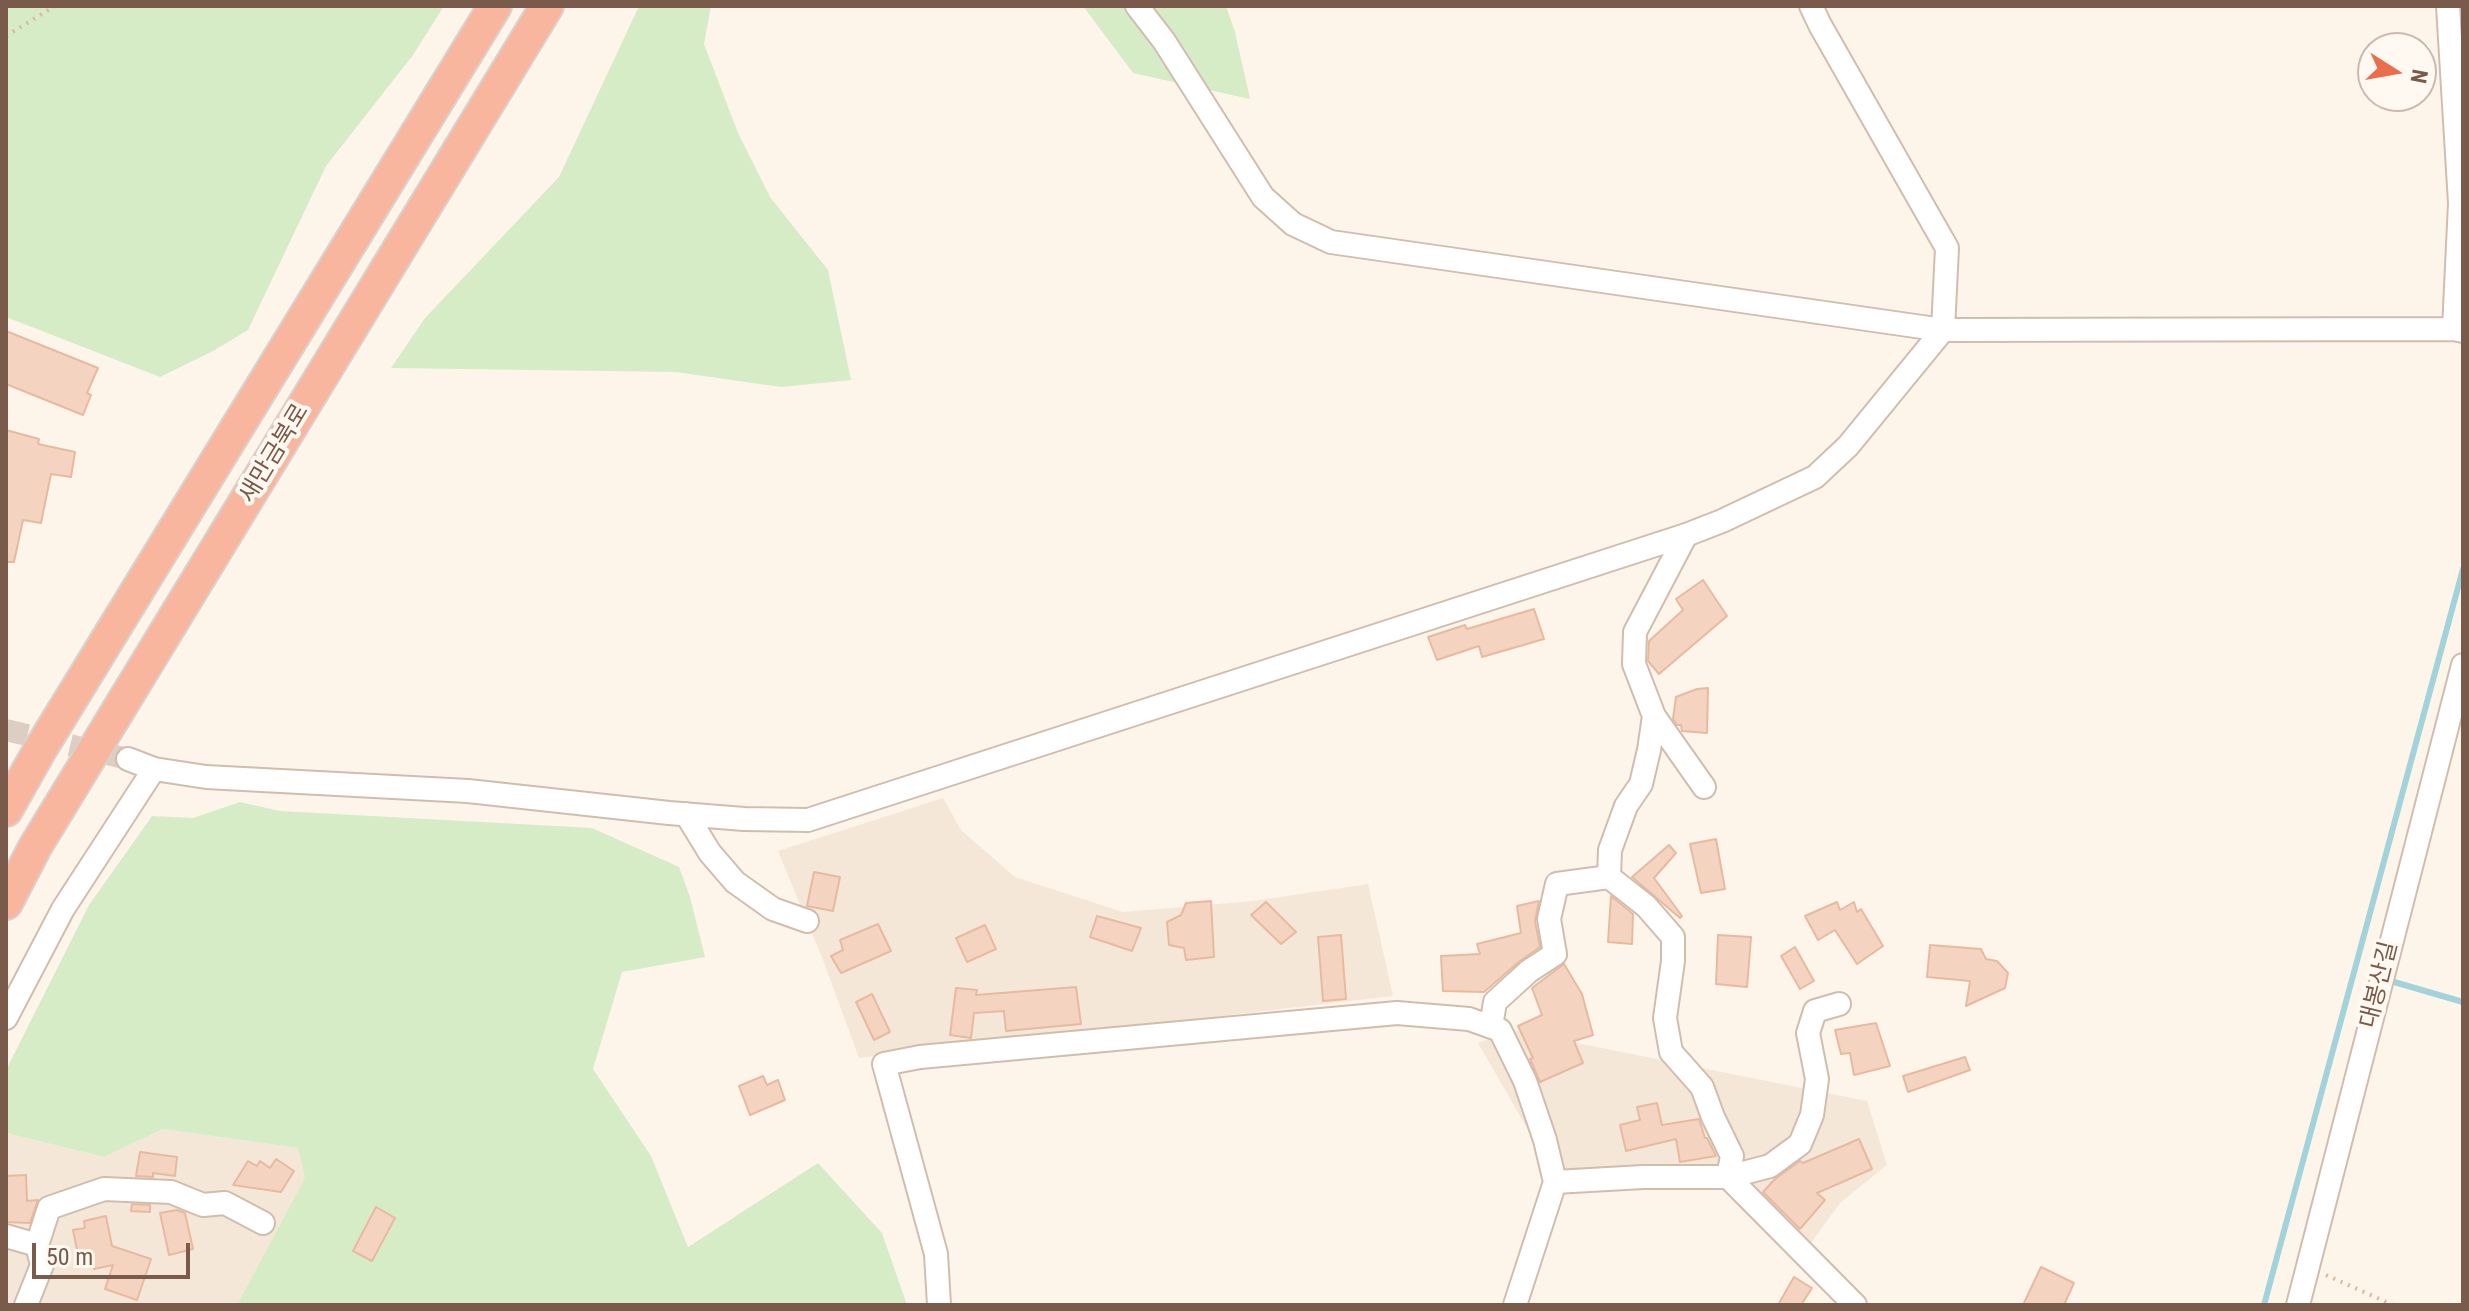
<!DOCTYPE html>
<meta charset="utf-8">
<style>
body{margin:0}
#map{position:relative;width:2469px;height:1311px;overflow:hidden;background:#fdf5ea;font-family:"Roboto Condensed",sans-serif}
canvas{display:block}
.frame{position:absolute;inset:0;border:8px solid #7a5b4b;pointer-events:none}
.north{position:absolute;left:2357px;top:32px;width:80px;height:80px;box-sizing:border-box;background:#fff9f1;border:2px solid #cabaaf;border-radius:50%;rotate:101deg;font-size:22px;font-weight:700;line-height:32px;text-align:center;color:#7a5b4b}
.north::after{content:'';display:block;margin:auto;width:28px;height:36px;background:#ea6d4c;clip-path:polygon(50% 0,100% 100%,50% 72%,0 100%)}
.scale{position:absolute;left:32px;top:1243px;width:158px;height:36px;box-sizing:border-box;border:4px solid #7a5b4b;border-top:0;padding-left:10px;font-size:24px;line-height:28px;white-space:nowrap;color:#7a5b4b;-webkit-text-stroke:6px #fff9f1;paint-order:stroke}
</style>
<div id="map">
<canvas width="2469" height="1311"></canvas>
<div class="frame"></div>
<div class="north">N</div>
<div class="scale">50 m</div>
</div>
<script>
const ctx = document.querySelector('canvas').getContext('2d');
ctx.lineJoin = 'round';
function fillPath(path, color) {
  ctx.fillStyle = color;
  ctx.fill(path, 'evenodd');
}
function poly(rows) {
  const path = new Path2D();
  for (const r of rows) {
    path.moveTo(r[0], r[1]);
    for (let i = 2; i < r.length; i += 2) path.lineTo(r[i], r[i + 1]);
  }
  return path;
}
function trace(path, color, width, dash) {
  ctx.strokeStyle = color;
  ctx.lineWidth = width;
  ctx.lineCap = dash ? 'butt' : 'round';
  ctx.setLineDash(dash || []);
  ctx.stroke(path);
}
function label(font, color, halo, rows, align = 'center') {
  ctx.font = font + ' "Roboto Condensed","Noto Sans KR",sans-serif';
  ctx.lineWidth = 8;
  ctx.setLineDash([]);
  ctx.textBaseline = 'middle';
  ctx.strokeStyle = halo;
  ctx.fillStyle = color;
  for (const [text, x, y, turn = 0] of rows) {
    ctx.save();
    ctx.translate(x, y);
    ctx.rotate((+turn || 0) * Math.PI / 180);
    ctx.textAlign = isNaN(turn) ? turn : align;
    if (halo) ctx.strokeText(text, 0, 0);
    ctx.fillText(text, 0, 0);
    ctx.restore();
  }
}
fillPath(poly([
 [943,798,961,830,1015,877,1123,912,1253,901,1368,884,1393,996,859,1058,823,960,778,851],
 [1512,1030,1867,1101,1887,1165,1840,1203,1808,1247,1720,1187,1562,1189,1478,1043],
 [163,1129,298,1148,306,1178,237,1305,6,1305,6,1133,104,1157]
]), '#f5e7d8');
fillPath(poly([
 [6,6,444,6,413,55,326,166,248,330,213,351,160,377,6,317],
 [639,6,711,6,704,44,738,133,770,197,828,270,851,380,781,387,676,372,391,368,425,318,559,177],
 [1083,6,1226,6,1235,32,1250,99,1133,73],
 [240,802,280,811,592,828,679,867,690,897,705,957,622,972,593,1069,651,1156,688,1247,818,1163,882,1233,907,1305,237,1305,305,1178,298,1148,163,1129,104,1157,6,1133,6,1070,89,905,152,816,193,818]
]), '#d6ecc7');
trace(poly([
 [2394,982,2463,1002],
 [2264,1305,2463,569]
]), '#a2d2da', 6);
const building = poly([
 [6,331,98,368,87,393,91,395,83,415,6,384,6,331],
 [6,430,39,439,38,444,75,452,71,477,51,474,41,523,23,520,14,562,6,562,6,430],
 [1703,580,1727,616,1659,674,1648,661,1649,641,1683,610,1676,599,1703,580],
 [1534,609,1544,639,1482,657,1479,646,1437,660,1428,637,1465,625,1467,629,1534,609],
 [1708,688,1707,733,1682,731,1681,725,1677,725,1673,719,1676,697,1697,689,1708,688],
 [1716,839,1725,889,1701,893,1690,844,1716,839],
 [1669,845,1676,853,1654,878,1682,916,1680,918,1632,877,1669,845],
 [814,872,840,877,833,911,807,906,814,872],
 [1611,896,1633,914,1632,944,1608,942,1611,896],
 [1211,901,1214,957,1186,960,1184,948,1169,945,1167,922,1181,915,1186,903,1211,901],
 [1539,901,1535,921,1540,947,1520,961,1484,992,1443,991,1441,956,1480,954,1477,944,1521,933,1517,906,1539,901],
 [1266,902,1296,932,1281,944,1251,915,1266,902],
 [1837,902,1840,910,1854,902,1857,912,1861,909,1883,946,1857,964,1835,930,1818,940,1805,916,1837,902],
 [1097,916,1141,928,1132,951,1090,937,1097,916],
 [878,924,891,951,841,973,831,956,843,950,840,940,878,924],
 [985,925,996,949,967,962,956,938,985,925],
 [1341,935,1346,999,1323,1001,1318,937,1341,935],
 [1718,935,1751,937,1747,987,1716,984,1718,935],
 [1930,945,1981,949,1986,959,1997,961,2008,973,2005,988,1966,1006,1970,981,1927,977,1930,945],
 [1795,947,1814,981,1800,989,1781,956,1795,947],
 [1564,964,1582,994,1593,1035,1574,1041,1583,1063,1540,1082,1530,1059,1533,1058,1518,1026,1542,1015,1532,988,1564,964],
 [1076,987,1081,1024,1006,1031,1004,1011,974,1013,971,1038,950,1035,956,988,977,990,976,995,1076,987],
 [872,994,890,1032,874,1040,856,1002,872,994],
 [1876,1023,1890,1066,1854,1075,1850,1053,1841,1054,1835,1030,1876,1023],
 [1965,1057,1970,1070,1908,1092,1903,1076,1965,1057],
 [763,1076,767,1085,778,1080,785,1100,750,1115,739,1086,763,1076],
 [1657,1103,1662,1125,1699,1119,1705,1138,1707,1138,1716,1156,1680,1162,1676,1139,1626,1151,1620,1125,1640,1120,1637,1107,1657,1103],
 [1859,1139,1872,1169,1817,1193,1825,1200,1800,1229,1763,1192,1775,1179,1800,1161,1803,1163,1859,1139],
 [140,1152,177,1157,175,1176,153,1173,153,1177,136,1176,140,1152],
 [276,1159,294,1171,281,1192,233,1185,248,1161,257,1166,260,1161,270,1168,276,1159],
 [26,1175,27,1201,38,1200,30,1223,6,1222,6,1176,26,1175],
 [132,1204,150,1205,150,1212,131,1211,132,1204],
 [376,1207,395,1218,372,1261,353,1251,376,1207],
 [177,1210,185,1213,193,1249,169,1255,160,1213,177,1210],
 [106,1216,112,1246,151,1259,137,1300,105,1289,113,1265,94,1269,93,1261,80,1264,73,1230,85,1228,84,1221,106,1216],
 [2041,1267,2074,1283,2064,1305,2023,1305,2041,1267],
 [1794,1277,1812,1288,1801,1305,1778,1305,1794,1277]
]);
fillPath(building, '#f4d4c0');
trace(building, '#e7baa0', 2);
trace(poly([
 [6,730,128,759]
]), '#dccec2', 22, [22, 11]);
const minor = poly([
 [1137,6,1164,41,1263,197,1293,224,1331,242,1943,330,2454,329,2463,331],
 [2448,6,2460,203,2454,329],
 [1686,535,1635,632,1634,664,1654,716,1704,787],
 [1654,716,1649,750,1641,784,1626,806,1610,850,1609,877,1646,906,1673,937,1673,961,1665,1018,1671,1052,1702,1087,1713,1117,1732,1156,1728,1177,1855,1305],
 [128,759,154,769,206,777,468,791,669,813,744,819,808,820,1686,535,1722,521,1815,477,1848,446,1943,330,1947,248,1820,25,1811,6],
 [686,814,710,853,735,882,773,909,807,921],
 [6,1018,63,909,154,769],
 [1491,1027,1495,1002,1529,971,1555,954,1549,919,1557,884,1609,877],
 [6,1236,37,1245,42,1265,26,1305],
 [37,1245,49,1208,104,1189,171,1192,203,1205,225,1203,263,1223],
 [939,1305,936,1254,884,1064,920,1057,1397,1013,1469,1019,1500,1030,1525,1081,1545,1140,1555,1182,1643,1177,1728,1177,1770,1166,1800,1144,1812,1115,1817,1079,1808,1033,1815,1011,1839,1004],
 [1515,1305,1555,1182],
 [2298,1305,2463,665]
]);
const highway = poly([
 [6,810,41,748,495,6],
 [6,903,35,847,547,6]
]);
trace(minor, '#d1bdae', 26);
trace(highway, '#dad1cd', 36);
trace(poly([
 [6,36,55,6],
 [2326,1275,2393,1305]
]), '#d9b7a3', 4, [2, 6]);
trace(minor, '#fff', 22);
trace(highway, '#f9b69f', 32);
label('24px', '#7a5b4b', '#fff9f1', [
 ["새만금북로",275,454,-59],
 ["대봉산길",2380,985,-76]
]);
</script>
